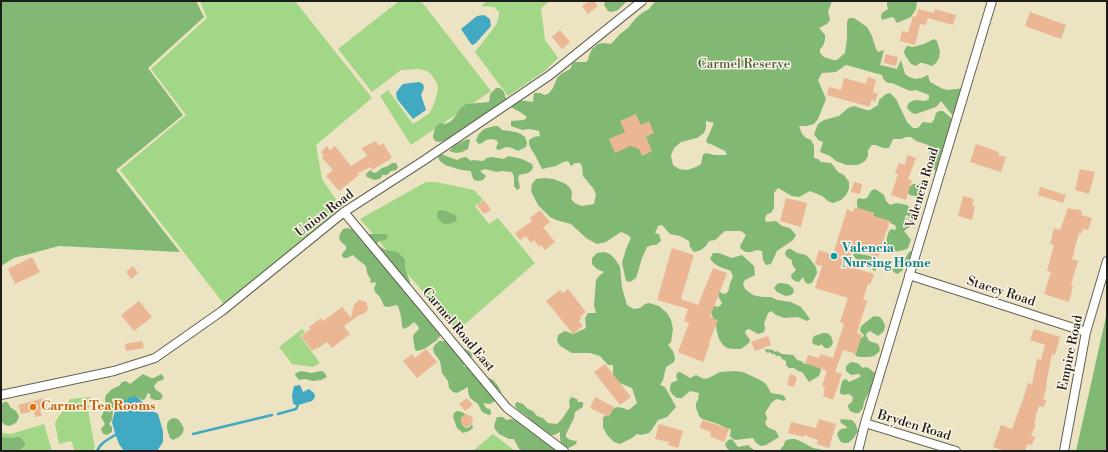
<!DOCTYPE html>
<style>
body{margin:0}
#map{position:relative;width:1108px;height:452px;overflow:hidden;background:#ebe3c1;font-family:"Libre Bodoni",serif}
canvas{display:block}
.frame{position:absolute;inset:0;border:2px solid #1c1c1c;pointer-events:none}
</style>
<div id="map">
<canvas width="1108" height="452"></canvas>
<div class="frame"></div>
</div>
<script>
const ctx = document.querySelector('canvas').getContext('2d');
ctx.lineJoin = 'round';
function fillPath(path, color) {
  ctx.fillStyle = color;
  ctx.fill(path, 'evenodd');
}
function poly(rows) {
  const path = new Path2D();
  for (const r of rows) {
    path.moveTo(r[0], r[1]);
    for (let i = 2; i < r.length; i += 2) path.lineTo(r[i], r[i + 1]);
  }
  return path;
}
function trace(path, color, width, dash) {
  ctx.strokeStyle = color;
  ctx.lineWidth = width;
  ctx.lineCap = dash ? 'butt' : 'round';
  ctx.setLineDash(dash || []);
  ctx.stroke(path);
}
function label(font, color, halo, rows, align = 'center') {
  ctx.font = font + ' "Libre Bodoni",serif';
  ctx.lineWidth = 3;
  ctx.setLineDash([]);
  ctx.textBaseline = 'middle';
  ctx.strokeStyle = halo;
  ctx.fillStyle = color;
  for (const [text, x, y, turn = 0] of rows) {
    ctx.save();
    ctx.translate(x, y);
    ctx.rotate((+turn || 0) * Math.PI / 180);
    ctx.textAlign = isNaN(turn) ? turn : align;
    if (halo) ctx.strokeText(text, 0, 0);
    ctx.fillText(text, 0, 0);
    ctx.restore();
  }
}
fillPath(poly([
 [200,1,295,1,372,98,316,145,322,179,334,197,347,210,227,308,120,170,186,115,151,69,207,18],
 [399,1,421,1,491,91,411,145,380,96,388,90,413,124,430,113,435,101,438,89,437,83,431,74,427,71,419,69,401,70,372,92,338,49],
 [487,1,550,1,541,8,545,40,558,58,545,71,508,96,475,52,496,25,499,16,499,12,494,7,481,6],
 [426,182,436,182,474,190,483,200,475,206,489,224,498,218,535,263,457,331,360,219],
 [302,329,305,332,300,336,320,363,313,367,292,364,279,347],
 [91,397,88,410,95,448,92,451,75,451,71,441,59,444,55,424,56,421,70,399],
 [44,424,52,451,1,451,1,433,11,434],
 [493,434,515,451,473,451]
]), '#a2d787');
fillPath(poly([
 [1,1,196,1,204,17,148,68,183,115,116,170,180,252,59,246,14,258,1,266],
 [607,1,611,2,613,1,627,1,618,10,611,12,608,11,604,5,605,2],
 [656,1,832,1,828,12,830,20,827,24,819,28,825,35,825,40,823,46,820,49,820,53,824,57,833,60,837,60,845,53,847,38,847,22,849,18,854,18,867,27,872,36,876,49,878,52,884,50,880,65,897,69,901,60,905,74,909,77,916,79,921,78,928,75,930,82,943,89,948,90,966,88,956,120,941,101,936,107,916,114,912,113,907,108,908,104,910,102,915,100,925,101,929,99,929,95,916,90,910,91,892,83,888,83,884,80,882,75,846,65,836,72,822,73,818,80,826,99,818,119,814,124,807,126,799,126,802,134,806,138,811,140,814,146,814,158,818,159,821,162,831,163,838,172,844,175,849,182,849,189,846,195,841,200,833,203,828,201,822,196,810,191,799,197,792,196,778,188,774,193,774,208,771,213,767,214,765,218,766,222,776,221,782,226,790,228,796,235,793,240,777,251,771,264,766,265,763,260,762,251,757,250,751,252,746,252,741,249,740,246,746,235,741,231,725,231,715,240,709,241,706,246,701,250,694,252,690,247,689,241,680,236,670,234,662,225,658,226,655,233,659,234,661,241,656,245,652,245,647,247,642,258,636,278,630,282,626,281,622,263,626,249,631,238,628,235,621,232,606,242,597,244,586,238,571,224,556,220,550,217,538,205,531,191,532,184,536,179,544,178,554,179,566,184,571,189,572,194,571,199,576,204,582,206,594,204,596,194,593,188,583,176,582,166,580,163,575,163,571,166,568,161,563,162,556,166,542,169,535,155,531,149,529,144,529,140,534,137,540,136,539,131,530,129,522,130,511,126,511,121,524,120,527,117,520,112,511,107,513,103,517,100,533,102,534,93,540,93,545,95,549,93,553,88,557,78,561,74,570,69,573,63,575,62,586,62,588,60,589,56,592,49,598,44,602,43,611,44,620,34,628,28,636,18,642,13,649,9,652,5],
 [706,121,714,123,706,141,707,143,713,145,725,151,727,155,714,155,707,153,703,154,701,164,696,167,687,170,679,169,673,165,671,156,674,148,681,142,697,138,704,133,706,128],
 [887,1,917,1,916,9,911,17,897,23,894,18,892,17,882,20,881,17,882,13,888,9,887,5],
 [934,39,937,41,940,52,939,58,936,63,932,66,923,63,920,63,916,66,911,64,905,55,904,52,905,49,907,46,913,47,924,44],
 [496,88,500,88,504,92,506,98,506,101,499,106,495,107,494,109,445,141,438,142,435,141,433,137,434,131,437,125,441,123,445,124,450,122,454,118,460,109,466,104,489,102,490,94],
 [890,93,896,99,907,122,913,128,918,128,923,122,931,123,934,120,936,113,939,111,943,111,956,122,939,177,932,166,930,159,928,145,916,141,911,137,906,137,901,139,893,139,889,148,883,148,876,145,872,145,868,150,868,156,865,161,858,165,846,165,836,161,830,156,820,152,823,142,818,140,814,134,818,124,824,120,839,116,848,108,854,106,866,110,870,110,878,105,879,100,886,94],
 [494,126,498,126,502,130,516,132,521,134,525,137,527,143,526,147,518,151,512,148,506,147,499,150,496,149,498,142,496,140,491,139,486,140,482,143,479,144,476,141,478,135,484,129],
 [468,139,470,140,468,149,462,152,456,153,449,151,454,146,463,141],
 [441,154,457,160,461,158,466,157,471,161,473,160,483,161,487,158,492,157,504,159,508,156,513,157,522,159,532,164,533,168,531,171,528,173,519,175,518,178,520,188,517,190,514,186,514,177,512,172,502,171,497,172,485,169,480,171,486,176,483,180,478,181,474,180,472,176,471,171,461,170,445,165,440,161,438,157],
 [392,163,396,163,398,167,396,170,391,171,387,175,382,175,381,178,375,180,367,177,366,174,370,170,374,173,377,172,382,168,388,166],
 [913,184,920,184,923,186,926,192,924,196,919,197,910,195,908,193,908,188],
 [874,189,877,190,884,195,886,201,890,205,897,203,907,205,915,213,916,219,913,224,904,231,911,240,908,248,904,250,893,252,890,251,886,248,886,244,887,237,889,231,892,229,895,230,896,228,895,225,892,224,889,221,873,216,874,213,859,209,857,206,857,200,859,198,863,199,867,198,871,191],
 [439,210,446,211,455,215,457,218,456,221,452,223,445,224,442,223,439,220,437,216,437,213],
 [347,228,355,230,367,234,385,234,388,236,386,240,379,241,377,243,379,246,386,250,397,252,404,258,405,261,405,268,410,282,409,286,442,334,436,341,424,349,417,351,415,350,413,337,414,334,419,329,418,326,414,322,408,327,404,329,403,328,402,326,401,316,398,306,396,305,389,307,384,306,380,297,375,292,374,288,376,284,375,282,371,283,370,282,371,280,367,273,366,266,357,259,353,255,347,258,344,258,342,256,342,254,346,249,346,246,341,242,339,238,340,234,343,229],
 [788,249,791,249,797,253,806,255,810,259,816,267,817,273,812,283,808,284,805,282,803,277,799,282,795,281,792,279,791,275,796,270,792,264,792,260,788,258,785,254,786,251],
 [856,250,860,254,870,256,876,260,875,263,876,270,875,271,873,270,868,264,864,264,857,260,853,255,854,252],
 [912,251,918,254,919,257,918,262,914,265,908,264,903,262,903,270,899,273,897,274,895,273,892,270,892,269,896,262,900,256,904,256,906,257,909,252],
 [604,252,610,254,615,259,620,267,622,288,627,305,630,307,634,309,640,308,645,304,649,303,659,306,667,313,671,320,673,329,671,342,668,345,673,351,675,358,674,362,666,367,663,380,660,385,665,387,676,407,667,417,658,420,653,428,649,433,641,435,637,434,632,438,620,444,614,442,607,435,603,427,603,418,609,411,617,407,623,408,629,410,637,403,632,388,620,383,615,378,613,374,613,365,608,365,600,356,590,353,572,353,560,346,557,341,558,335,565,331,573,334,586,328,585,318,588,313,596,313,594,305,596,280,599,276,604,272,597,269,592,264,592,258,597,253],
 [713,253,719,253,732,258,742,255,754,266,755,275,745,280,743,284,745,289,753,295,762,297,771,297,777,300,791,302,801,307,810,319,807,321,798,317,784,318,776,315,771,311,768,313,764,324,765,328,764,332,758,334,749,329,746,330,745,333,750,340,749,343,741,349,734,349,727,348,723,345,719,339,717,332,716,326,709,307,713,305,717,307,720,306,722,303,717,294,717,292,720,292,723,294,727,293,729,289,730,283,733,277,731,271,720,267,715,264,710,259],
 [780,283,788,284,793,288,794,292,791,295,786,296,781,294,777,292,774,288,777,284],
 [1107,312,1107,451,1076,451],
 [874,316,880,317,883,321,885,325,884,331,878,336,870,331,867,333,866,335,869,341,878,344,880,349,879,352,874,356,869,357,859,357,856,356,854,352,859,339,863,337,864,335,860,331,861,326],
 [823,333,827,333,831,336,833,342,832,345,829,348,825,348,821,344,819,346,813,344,812,341,814,336],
 [439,341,446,341,461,347,471,352,472,355,471,359,463,366,467,367,474,374,489,378,493,380,498,386,501,392,501,395,499,398,495,401,490,404,483,403,486,408,490,409,491,413,491,414,489,415,482,412,478,404,470,398,468,392,468,387,457,393,453,392,449,388,448,381,442,373,440,361,434,353,433,348,435,345],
 [765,349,773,350,775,352,777,351,782,354,793,355,795,357,797,360,801,361,805,364,808,364,818,365,821,370,819,376,809,382,802,372,798,371,794,368,789,368,786,365,786,361,782,359,780,356,776,356,775,354,772,354,770,352,768,353,766,352],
 [851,362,857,363,860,365,862,368,866,367,870,369,876,374,872,386,864,402,863,408,859,413,855,413,850,411,848,407,848,405,852,402,853,397,849,394,843,395,840,393,840,390,842,382,843,380,846,379,849,382,858,378,861,376,859,374,851,375,846,371,846,366],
 [301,371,311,373,321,371,324,372,327,377,321,380,313,381,305,379,299,380,295,375,296,373],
 [735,371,743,372,762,381,766,384,771,393,783,395,786,399,784,401,777,399,772,402,766,411,765,414,767,417,767,420,765,421,766,425,769,428,776,431,779,437,766,445,761,446,756,443,753,438,735,440,732,438,730,436,731,429,726,428,718,424,702,419,699,416,696,408,696,403,698,400,699,393,690,391,682,398,677,398,673,395,670,391,670,388,671,383,678,380,676,377,677,373,680,372,690,378,696,375,704,379,709,378,720,372],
 [143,374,151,378,154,378,161,374,163,376,164,378,163,380,158,381,154,386,156,390,161,393,163,397,160,400,155,400,150,398,150,394,148,393,145,399,143,400,140,399,136,396,113,411,112,420,109,424,112,427,112,432,107,435,103,434,101,429,105,424,101,417,106,407,105,399,106,395,112,389,119,386,122,382,126,381,130,384],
 [571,397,577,399,578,402,583,402,583,407,575,412,574,418,566,434,566,437,570,440,577,441,576,444,569,448,564,446,561,443,560,439,560,432,554,435,549,435,530,421,528,417,516,408,515,404,517,402,523,404,528,409,533,411,537,416,543,418,548,423,557,424,562,419,570,407,569,401],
 [4,402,7,402,9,404,10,407,16,411,19,416,17,422,10,426,5,425,1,421,1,405],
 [457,411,462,412,467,415,461,418,461,422,463,426,466,428,470,427,472,424,473,428,469,431,463,433,457,428,453,417,454,413],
 [497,417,503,417,506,420,512,419,525,425,535,434,552,444,560,451,523,451,519,449,514,439,509,439,499,434,495,429,494,426],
 [173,418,178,419,181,423,184,429,182,434,179,437,173,440,170,438,167,429,167,424,169,420],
 [841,419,852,420,855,423,858,431,853,439,848,443,843,443,840,441,837,434,839,431,841,429,847,428,847,427,840,422],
 [1,437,12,438,19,437,23,440,25,443,25,445,22,448,18,451,1,451],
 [732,439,738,447,748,445,755,451,730,451,726,447,725,444,728,440],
 [790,439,795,439,800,441,813,448,828,451,779,451,784,445,785,441]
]), '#81b874');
fillPath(poly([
 [484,15,490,19,491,26,476,43,473,45,471,44,461,29,477,16],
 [419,82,423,84,424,88,421,95,426,110,413,119,397,99,396,93,401,86,403,84],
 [300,385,303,392,309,389,314,393,315,397,312,401,298,405,295,405,293,403,292,395,294,386],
 [136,396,150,409,158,414,163,431,163,442,157,451,124,451,119,444,115,433,112,422,115,411,121,403,129,398]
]), '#41a9c1');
trace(poly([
 [278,414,296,409,298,405],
 [193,434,272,415],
 [97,451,100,446,104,442,115,435]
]), '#41a9c1', 2.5);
fillPath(poly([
 [589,1,594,1,598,6,588,14,582,6],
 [918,9,934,13,935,9,956,15,953,25,928,18,926,25,920,24,915,45,900,41,902,31,908,33,913,16,916,17],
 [1030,12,1066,25,1061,39,1025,26],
 [560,30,570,42,562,49,552,37],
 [885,54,898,57,896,66,884,63],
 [868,77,876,80,873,92,878,94,875,102,871,100,870,107,827,95,829,87,841,90,844,78,866,84],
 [636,114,641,125,649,121,654,133,646,137,652,151,642,156,639,149,630,146,615,153,609,139,625,132,620,121],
 [376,141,379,146,383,143,392,158,372,170,370,167,357,174,359,175,339,191,326,176,333,170,322,158,324,156,321,152,327,146,330,150,335,146,351,166,367,156,362,148],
 [976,144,999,152,998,155,1006,157,1001,172,970,162],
 [907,155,916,158,908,179,912,180,906,200,891,195,898,174,895,173,899,163,905,165],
 [1080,169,1095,172,1089,194,1075,190],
 [854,182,862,184,860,194,851,192],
 [1040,187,1066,195,1063,203,1038,195],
 [963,196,974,199,972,205,975,206,972,220,958,216],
 [786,198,807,203,801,227,780,221],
 [484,200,491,210,484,214,477,205],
 [855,207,874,213,873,216,890,221,878,257,853,249,848,266,874,274,870,285,868,284,863,299,867,301,857,333,862,335,856,354,843,350,835,372,842,374,833,400,823,396,825,388,822,386,827,371,805,363,808,355,819,358,820,354,833,358,844,324,840,322,848,298,815,288,822,266,815,264,819,250,833,255,847,209,853,212],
 [1068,208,1076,210,1076,209,1082,211,1081,215,1092,218,1088,230,1083,229,1081,234,1079,233,1072,259,1078,261,1071,285,1073,286,1069,302,1044,294,1051,272,1047,271,1054,245,1050,244,1054,228,1060,230],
 [540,210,550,222,543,227,555,242,545,250,541,245,539,247,534,240,531,243,526,236,520,240,515,233,532,221,530,218],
 [672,248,694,255,681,299,698,305,713,268,727,273,710,317,718,320,709,343,710,344,703,362,678,352,689,323,684,321,688,309,657,300],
 [32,257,40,272,15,284,8,269],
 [133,266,138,273,131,279,126,272],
 [568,289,586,312,580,317,581,319,579,321,583,326,573,334,546,301,560,290,563,293],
 [359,300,366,302,367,304,368,309,365,313,359,315,344,326,350,334,332,348,327,342,317,349,316,348,312,351,301,336,311,329,309,327,321,318,323,321,342,307,351,318,354,305],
 [139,301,152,317,134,331,121,315],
 [1034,329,1060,337,1055,355,1052,354,1046,385,1047,385,1043,399,1046,400,1044,407,1039,406,1035,417,1036,418,1034,424,1036,424,1031,436,1035,437,1032,445,1028,444,1025,451,1005,451,993,447,1001,425,1012,429,1022,402,1028,383,1032,384,1037,359,1041,360,1045,345,1030,340],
 [768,336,771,345,755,351,751,342],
 [142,341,144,348,126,351,125,344],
 [426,349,437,362,417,378,403,361,412,354,415,358],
 [605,364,631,397,620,405,594,372],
 [790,374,796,376,796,378,797,378,794,387,787,385],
 [595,397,614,407,609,417,590,408],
 [44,398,47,409,40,410,42,416,35,417,34,411,21,414,18,405],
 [467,398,473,405,465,411,459,404],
 [465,414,471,416,473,420,472,424,468,427,463,426,461,422,461,418],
 [819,419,836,424,829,448,817,444,818,440,804,435,804,437,788,433,791,422,816,428],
 [702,420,729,429,724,442,710,436,711,432,700,428],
 [659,424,683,431,678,448,668,445,669,442,655,439]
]), '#ebb694');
const minor = poly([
 [344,212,507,408,564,451],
 [909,275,1086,332],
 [1,395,114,371,155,358,222,311,344,212,423,161,550,75,642,1],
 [865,423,956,451],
 [858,451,865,423,992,1],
 [1064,451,1086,332,1107,261]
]);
trace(minor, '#646256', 10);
trace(minor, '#fff', 8);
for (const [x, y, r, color] of [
 [834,256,4,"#0f9aa8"],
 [33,407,4,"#e8710a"]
]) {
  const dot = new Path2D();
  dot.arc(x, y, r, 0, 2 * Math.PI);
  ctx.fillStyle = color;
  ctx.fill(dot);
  trace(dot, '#fcf5e5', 1.5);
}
label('13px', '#4b5d41', '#fcf5e5', [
 ["Carmel Reserve",744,65]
]);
label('13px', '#1c1c1c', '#fcf5e5', [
 ["Valencia Road",923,188,-73],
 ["Union Road",325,214,-37],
 ["Stacey Road",1001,292,18],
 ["Carmel Road East",458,330,50],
 ["Empire Road",1071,353,-78],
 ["Bryden Road",914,426,17]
]);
label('bold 13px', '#0d838f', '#fcf5e5', [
 ["Valencia",842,249],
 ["Nursing Home",842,264]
], 'left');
label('bold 13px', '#c56008', '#fcf5e5', [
 ["Carmel Tea Rooms",41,407]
], 'left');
</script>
